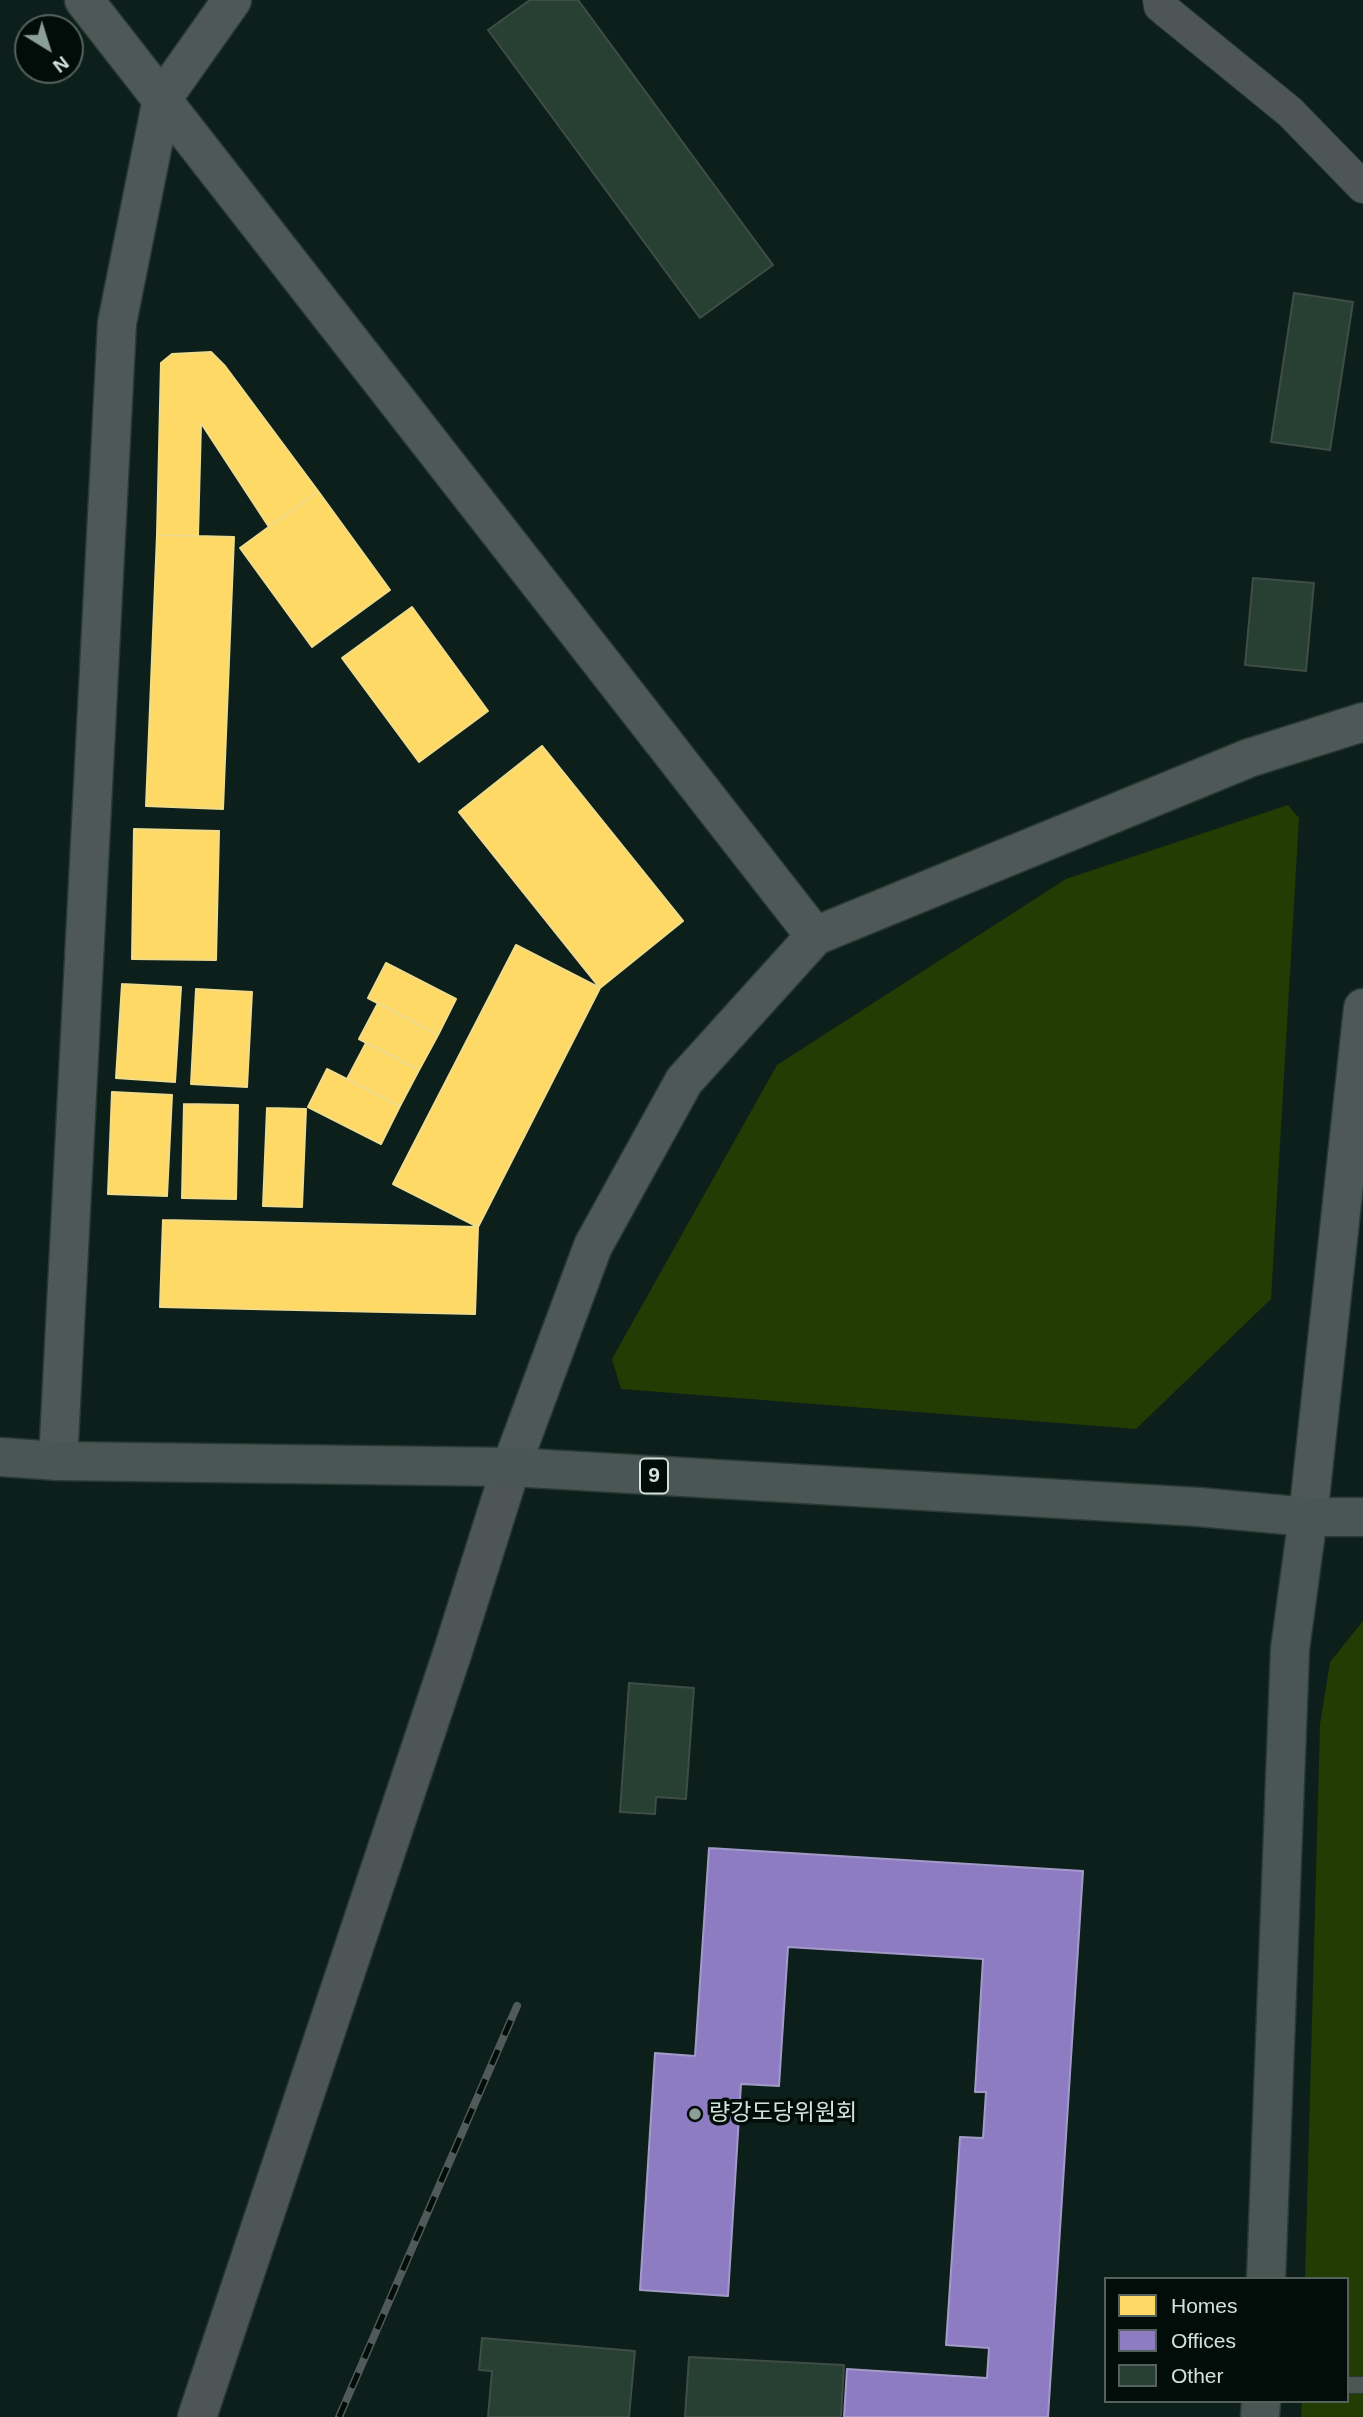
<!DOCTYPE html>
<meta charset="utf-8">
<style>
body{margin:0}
#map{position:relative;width:1363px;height:2417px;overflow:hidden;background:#0c1f1a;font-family:Helvetica,sans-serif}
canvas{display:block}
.legend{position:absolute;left:1104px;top:2277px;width:245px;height:126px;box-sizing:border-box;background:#020d09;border:2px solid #54625d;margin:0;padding:9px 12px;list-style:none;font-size:21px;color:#d0e2db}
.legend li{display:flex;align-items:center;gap:14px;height:35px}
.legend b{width:35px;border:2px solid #54625d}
.north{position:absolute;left:14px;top:14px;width:70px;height:70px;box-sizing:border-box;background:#020d09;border:2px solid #54625d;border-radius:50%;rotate:142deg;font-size:19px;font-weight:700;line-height:28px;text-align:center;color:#d0e2db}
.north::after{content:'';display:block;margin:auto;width:24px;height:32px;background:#8b9e97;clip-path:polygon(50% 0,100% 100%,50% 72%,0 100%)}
</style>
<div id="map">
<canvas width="1363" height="2417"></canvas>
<ul class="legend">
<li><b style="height:19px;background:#ffd966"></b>Homes</li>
<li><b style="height:19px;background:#8e7cc3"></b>Offices</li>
<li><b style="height:19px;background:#283f33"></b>Other</li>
</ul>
<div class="north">N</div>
</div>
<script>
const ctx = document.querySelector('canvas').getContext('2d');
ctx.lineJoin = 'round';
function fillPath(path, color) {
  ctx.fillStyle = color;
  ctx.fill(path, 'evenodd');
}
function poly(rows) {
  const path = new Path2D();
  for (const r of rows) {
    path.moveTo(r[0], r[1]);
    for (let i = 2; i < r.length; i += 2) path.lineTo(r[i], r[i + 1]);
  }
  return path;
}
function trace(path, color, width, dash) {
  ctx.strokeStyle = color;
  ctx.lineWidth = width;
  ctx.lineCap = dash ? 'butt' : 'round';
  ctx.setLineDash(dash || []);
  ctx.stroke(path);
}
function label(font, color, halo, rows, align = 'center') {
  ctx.font = font + ' Helvetica,"Noto Sans KR",sans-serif';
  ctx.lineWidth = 7;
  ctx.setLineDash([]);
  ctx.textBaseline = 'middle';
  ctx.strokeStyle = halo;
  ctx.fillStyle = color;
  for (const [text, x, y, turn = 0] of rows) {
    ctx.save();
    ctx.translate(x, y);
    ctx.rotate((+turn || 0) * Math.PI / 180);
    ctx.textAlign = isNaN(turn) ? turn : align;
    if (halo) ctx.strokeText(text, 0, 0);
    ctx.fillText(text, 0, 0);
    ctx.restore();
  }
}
fillPath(poly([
 [1288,805,1299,818,1271,1299,1136,1429,621,1389,612,1359,777,1065,1066,879],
 [1363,1621,1363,2417,1301,2417,1302,2401,1347,2401,1347,2279,1305,2279,1320,1724,1330,1662]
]), '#223c04');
const homes = poly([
 [211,352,225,366,318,491,269,527,201,423,198,536,157,535,161,363,172,354,211,352],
 [318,491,390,590,312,647,240,548,318,491],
 [157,535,234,537,223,809,146,806,157,535],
 [412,607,488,711,419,762,342,658,412,607],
 [542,746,683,921,600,988,459,812,542,746],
 [134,829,219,831,216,960,132,959,134,829],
 [516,945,600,988,478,1227,393,1184,516,945],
 [386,963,456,999,438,1035,368,998,386,963],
 [122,984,181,987,175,1082,116,1078,122,984],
 [196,989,252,992,247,1087,191,1084,196,989],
 [378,1003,438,1035,419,1070,359,1039,378,1003],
 [366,1043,419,1070,400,1106,347,1079,366,1043],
 [327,1069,400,1106,381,1144,308,1107,327,1069],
 [112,1092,172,1095,167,1196,108,1194,112,1092],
 [184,1104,238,1105,236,1199,182,1198,184,1104],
 [267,1108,306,1109,302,1207,263,1206,267,1108],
 [163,1220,478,1227,475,1314,160,1307,163,1220]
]);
fillPath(homes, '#ffd966');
trace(homes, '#f1dc89', 2);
const offices = poly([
 [709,1848,1083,1871,1048,2417,844,2417,847,2369,987,2378,989,2348,946,2345,960,2137,983,2138,986,2092,975,2092,983,1959,788,1947,779,2086,741,2084,728,2296,640,2290,655,2053,695,2056,709,1848]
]);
fillPath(offices, '#8e7cc3');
trace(offices, '#a29bca', 2);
const building = poly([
 [530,0,578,0,773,265,700,318,488,30,530,0],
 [1294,293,1353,302,1330,450,1271,442,1294,293],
 [1253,578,1314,583,1306,671,1245,665,1253,578],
 [629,1683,694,1688,686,1799,656,1797,655,1814,620,1812,629,1683],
 [482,2338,635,2351,629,2417,488,2417,492,2371,479,2370,482,2338],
 [689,2357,844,2365,841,2417,685,2417,689,2357]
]);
fillPath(building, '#283f33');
trace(building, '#3f4d47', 2);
const service = poly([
 [1347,2385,1363,2385]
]);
const minor = poly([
 [1159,0,1160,6,1290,112,1363,187]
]);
const tertiary = poly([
 [197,2417,453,1651,511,1467]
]);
const secondary = poly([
 [84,0,815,936],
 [58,1461,117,323,162,99,232,0],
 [511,1467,593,1246,684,1081,815,936,1249,758,1363,722],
 [1308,1517,1363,1008]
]);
const primary = poly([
 [0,1457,58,1461,511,1467,1199,1507,1308,1517,1363,1517],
 [1266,2279,1290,1649,1308,1517],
 [1260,2417,1261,2401]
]);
trace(service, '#293934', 18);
trace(minor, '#293934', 34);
trace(tertiary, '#293934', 41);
trace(secondary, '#293934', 41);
trace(primary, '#293934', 41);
trace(service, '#4e5655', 16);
trace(minor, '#4e5655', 32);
trace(tertiary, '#4e5655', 38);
trace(secondary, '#4e5856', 38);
trace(primary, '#4a5654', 38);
const rail = poly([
 [339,2417,517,2006]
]);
trace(rail, '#505a58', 8);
trace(rail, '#020d09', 5, [16]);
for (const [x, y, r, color] of [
 [695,2114,7,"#8b9e97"]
]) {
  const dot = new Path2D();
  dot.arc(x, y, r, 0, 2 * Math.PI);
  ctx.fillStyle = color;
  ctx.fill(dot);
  trace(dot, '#020d09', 2.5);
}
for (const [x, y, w] of [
 [654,1476,28]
]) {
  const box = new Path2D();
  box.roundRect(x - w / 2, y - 17.5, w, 35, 5);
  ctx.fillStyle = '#020d09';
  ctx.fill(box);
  trace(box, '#d0e2db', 2);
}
label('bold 21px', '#d0e2db', null, [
 ["9",654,1476]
]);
label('23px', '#d0e2db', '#020d09', [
 ["량강도당위원회",709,2114]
], 'left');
</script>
